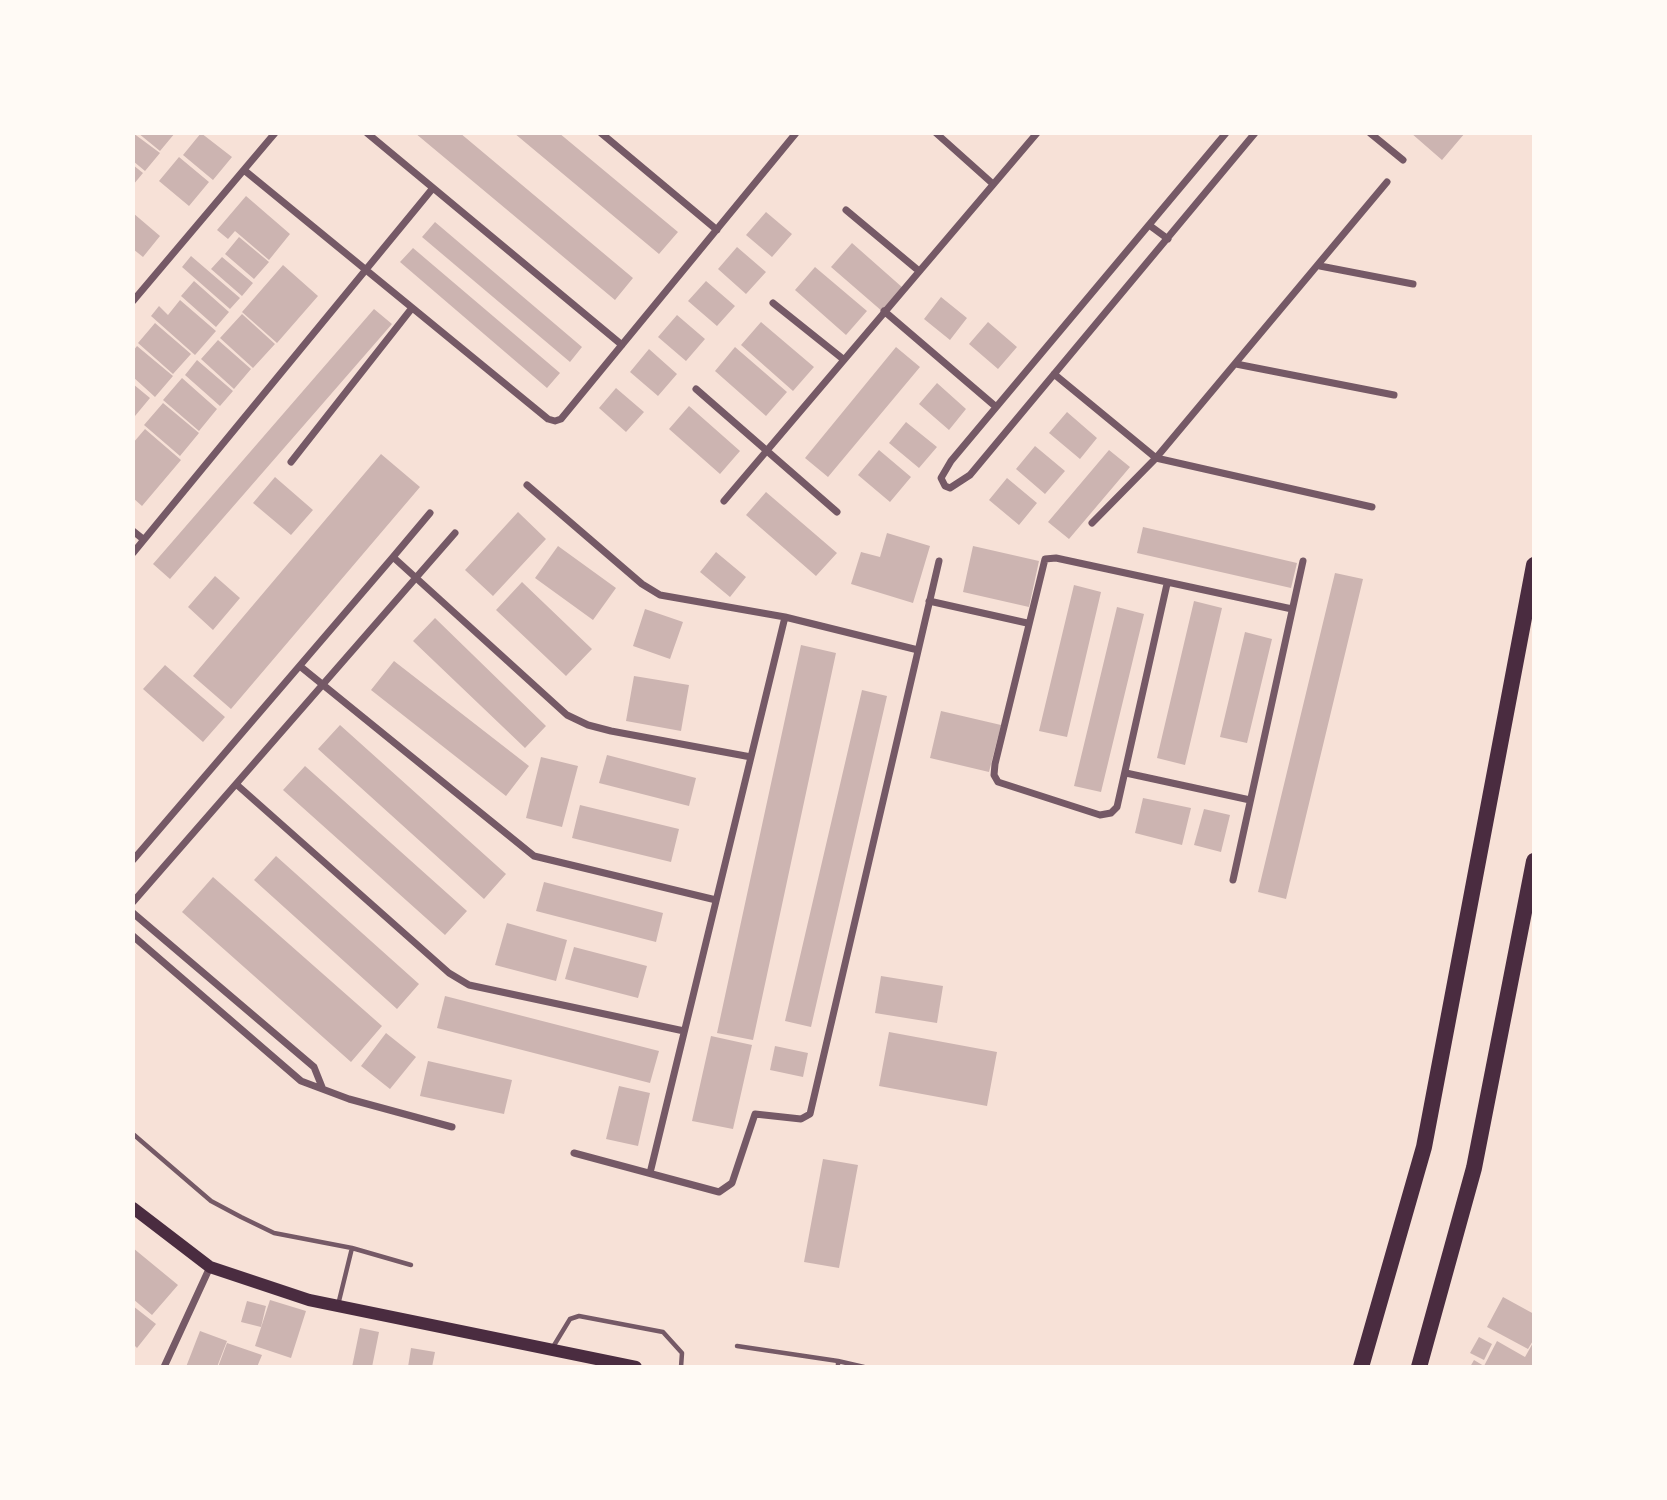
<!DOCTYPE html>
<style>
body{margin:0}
#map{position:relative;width:1667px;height:1500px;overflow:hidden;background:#f7e1d7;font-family:Inter,sans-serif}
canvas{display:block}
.frame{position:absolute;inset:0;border:135px solid #fffaf5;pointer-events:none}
</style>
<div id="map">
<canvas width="1667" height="1500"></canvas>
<div class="frame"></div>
</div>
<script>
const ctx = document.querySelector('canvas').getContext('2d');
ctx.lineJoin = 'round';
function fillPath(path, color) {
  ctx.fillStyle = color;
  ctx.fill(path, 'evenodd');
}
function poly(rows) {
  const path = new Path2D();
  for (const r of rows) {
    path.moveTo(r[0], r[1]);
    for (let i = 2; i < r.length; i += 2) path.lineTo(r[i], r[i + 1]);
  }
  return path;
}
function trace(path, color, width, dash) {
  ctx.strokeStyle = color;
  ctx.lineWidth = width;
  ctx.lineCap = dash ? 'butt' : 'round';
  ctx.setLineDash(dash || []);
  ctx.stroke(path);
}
fillPath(poly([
 [133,133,160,153,145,171,133,161],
 [138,133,175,133,160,151],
 [201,133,232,157,213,180,183,155],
 [415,133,460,133,633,278,615,300],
 [514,133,559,133,678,232,659,254],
 [1411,133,1465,133,1442,160],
 [179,157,209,182,189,206,159,181],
 [133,165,143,173,133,185],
 [246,196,290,234,269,260,235,231,228,239,217,230],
 [766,212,792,234,772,257,746,235],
 [133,213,160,236,143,257,133,249],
 [435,222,582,347,570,362,422,237],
 [239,237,269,262,254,279,225,254],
 [852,243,903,288,883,312,831,267],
 [737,247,766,272,746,294,718,269],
 [413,248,560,373,547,388,400,262],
 [191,256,240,298,230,309,182,267],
 [222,257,253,283,242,296,211,269],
 [283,265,318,296,277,343,242,312],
 [815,267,867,311,846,335,795,290],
 [194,281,229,312,216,327,181,296],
 [706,281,735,306,717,326,688,301],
 [941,297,967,318,950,340,924,319],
 [180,300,216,331,195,355,151,316,159,306,168,315],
 [374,309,392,324,170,579,153,564],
 [242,314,275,344,253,368,220,338],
 [677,315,705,339,686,361,658,337],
 [761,322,814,367,793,391,741,345],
 [988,322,1017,347,998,369,969,344],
 [155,323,191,354,173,374,138,343],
 [218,340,251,369,234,389,201,359],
 [137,346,173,376,155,397,133,377,133,351],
 [735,347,787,392,766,416,715,371],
 [896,347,920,367,828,477,805,458],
 [649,349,677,374,658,396,630,372],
 [197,360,233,391,220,406,185,375],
 [182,378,217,409,199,431,163,400],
 [937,383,966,409,949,430,919,404],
 [133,384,150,398,135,416,133,414],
 [616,388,644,412,626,432,599,408],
 [163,403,199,433,180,456,144,425],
 [689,406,740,451,720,474,669,429],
 [1067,412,1097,438,1080,459,1049,433],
 [906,422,937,447,919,468,889,443],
 [145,429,181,460,142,506,133,498,133,443],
 [1035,446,1065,471,1045,494,1016,469],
 [879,450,911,477,890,502,858,475],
 [1109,450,1130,467,1069,539,1048,522],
 [381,454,420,487,231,709,193,676],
 [275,477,313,510,291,535,253,503],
 [1007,478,1037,503,1019,525,989,500],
 [766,492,837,553,816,576,746,515],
 [518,512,546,539,493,596,465,570],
 [1143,527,1297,563,1291,588,1137,553],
 [887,533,930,546,913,603,851,584,861,552,880,557],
 [558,546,616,588,593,620,535,578],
 [973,546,1039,561,1029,607,963,592],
 [716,552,746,577,730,597,700,572],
 [1335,573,1363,579,1286,899,1258,892],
 [215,576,240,598,213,630,188,607],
 [522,582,592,649,566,676,496,610],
 [1074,585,1101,592,1067,737,1039,731],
 [1194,601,1222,608,1185,765,1157,758],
 [1117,607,1144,614,1101,792,1074,786],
 [645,609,683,622,670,659,633,646],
 [435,618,546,726,525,748,413,641],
 [1245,632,1272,639,1247,743,1220,737],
 [801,645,836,653,753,1040,717,1033],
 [394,661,529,766,506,796,371,690],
 [165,665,225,717,203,742,143,689],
 [634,676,689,685,681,731,626,721],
 [862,690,887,696,811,1027,785,1021],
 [941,711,1001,725,989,772,930,758],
 [340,725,506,874,484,899,318,749],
 [607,755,696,778,689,806,599,783],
 [541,757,578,766,562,827,526,818],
 [305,766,467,911,445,935,283,790],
 [1143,798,1191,808,1182,845,1135,833],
 [580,805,679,829,671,862,572,838],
 [1204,809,1230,815,1221,852,1194,845],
 [276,856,419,984,397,1009,254,880],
 [213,877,382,1026,351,1062,182,912],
 [544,882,663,913,656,942,536,911],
 [507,923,567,940,556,981,495,965],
 [574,947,647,966,638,998,565,979],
 [881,976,943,986,937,1023,875,1013],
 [445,996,659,1051,650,1083,437,1028],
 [889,1032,997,1052,987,1106,879,1086],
 [386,1033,416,1057,390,1089,361,1066],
 [711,1036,752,1045,733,1129,692,1121],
 [775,1046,808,1053,803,1077,770,1070],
 [428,1061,512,1080,504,1114,420,1096],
 [619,1086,650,1093,638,1146,606,1139],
 [823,1159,858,1165,839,1268,804,1262],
 [133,1248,178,1285,152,1315,133,1299],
 [1503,1297,1534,1314,1534,1339,1528,1349,1487,1327],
 [270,1300,306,1311,291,1358,255,1346],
 [247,1301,266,1306,261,1327,241,1322],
 [133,1306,156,1324,137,1348,133,1344],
 [360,1328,379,1332,372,1367,352,1367],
 [200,1331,227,1341,217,1367,186,1367],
 [1479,1337,1492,1344,1484,1360,1470,1353],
 [1497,1341,1525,1357,1534,1341,1533,1367,1470,1367,1474,1360,1484,1366],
 [227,1343,262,1355,257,1367,218,1367],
 [411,1348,435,1352,432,1367,408,1367]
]), '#ccb4b1');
trace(poly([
 [133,1134,211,1201,241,1217,274,1233,352,1248,411,1265],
 [338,1305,352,1248],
 [737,1346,838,1361,838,1367],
 [553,1347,570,1319,579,1316,663,1332,682,1353,681,1367],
 [838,1361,864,1367]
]), '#755966', 4.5);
trace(poly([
 [367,133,622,345],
 [601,133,717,230],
 [936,133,993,184],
 [1226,133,951,461,941,478,945,486,950,488,970,475,1255,133],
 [1370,133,1403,160],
 [244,170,548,419,555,421,561,419,796,133],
 [846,210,919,271],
 [1149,225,1168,239],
 [1320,266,1413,284],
 [133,301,275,133],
 [773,303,843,359],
 [884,311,995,406],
 [1236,364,1394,395],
 [1054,374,1156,458,1372,507],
 [696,389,837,512],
 [291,462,412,308],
 [527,485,642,584,660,595,785,617,918,650],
 [724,501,1037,133],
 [1092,523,1156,458,1387,182],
 [133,531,143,539],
 [133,553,433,188],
 [393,557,430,513],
 [1167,584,1117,807,1111,813,1100,815,998,782,994,775,995,764,1045,559,1056,558,1292,609],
 [929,601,1027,623],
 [301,667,534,856,716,900],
 [1126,773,1250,800],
 [236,784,449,973,469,985,684,1031],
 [133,860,393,557,567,715,588,725,611,731,751,757],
 [1233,880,1303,561],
 [133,902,455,533],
 [133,913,314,1067,322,1087],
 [133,936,301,1081,349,1099,452,1127],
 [574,1153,719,1192,732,1183,755,1114,801,1119,810,1114,939,561],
 [650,1173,785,617],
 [164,1367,210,1267]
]), '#755966', 7);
trace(poly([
 [133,1208,210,1267,309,1300,636,1367]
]), '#4a2c40', 12);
trace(poly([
 [1361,1367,1424,1147,1534,565],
 [1419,1367,1474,1168,1534,861]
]), '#4a2c40', 16);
</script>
